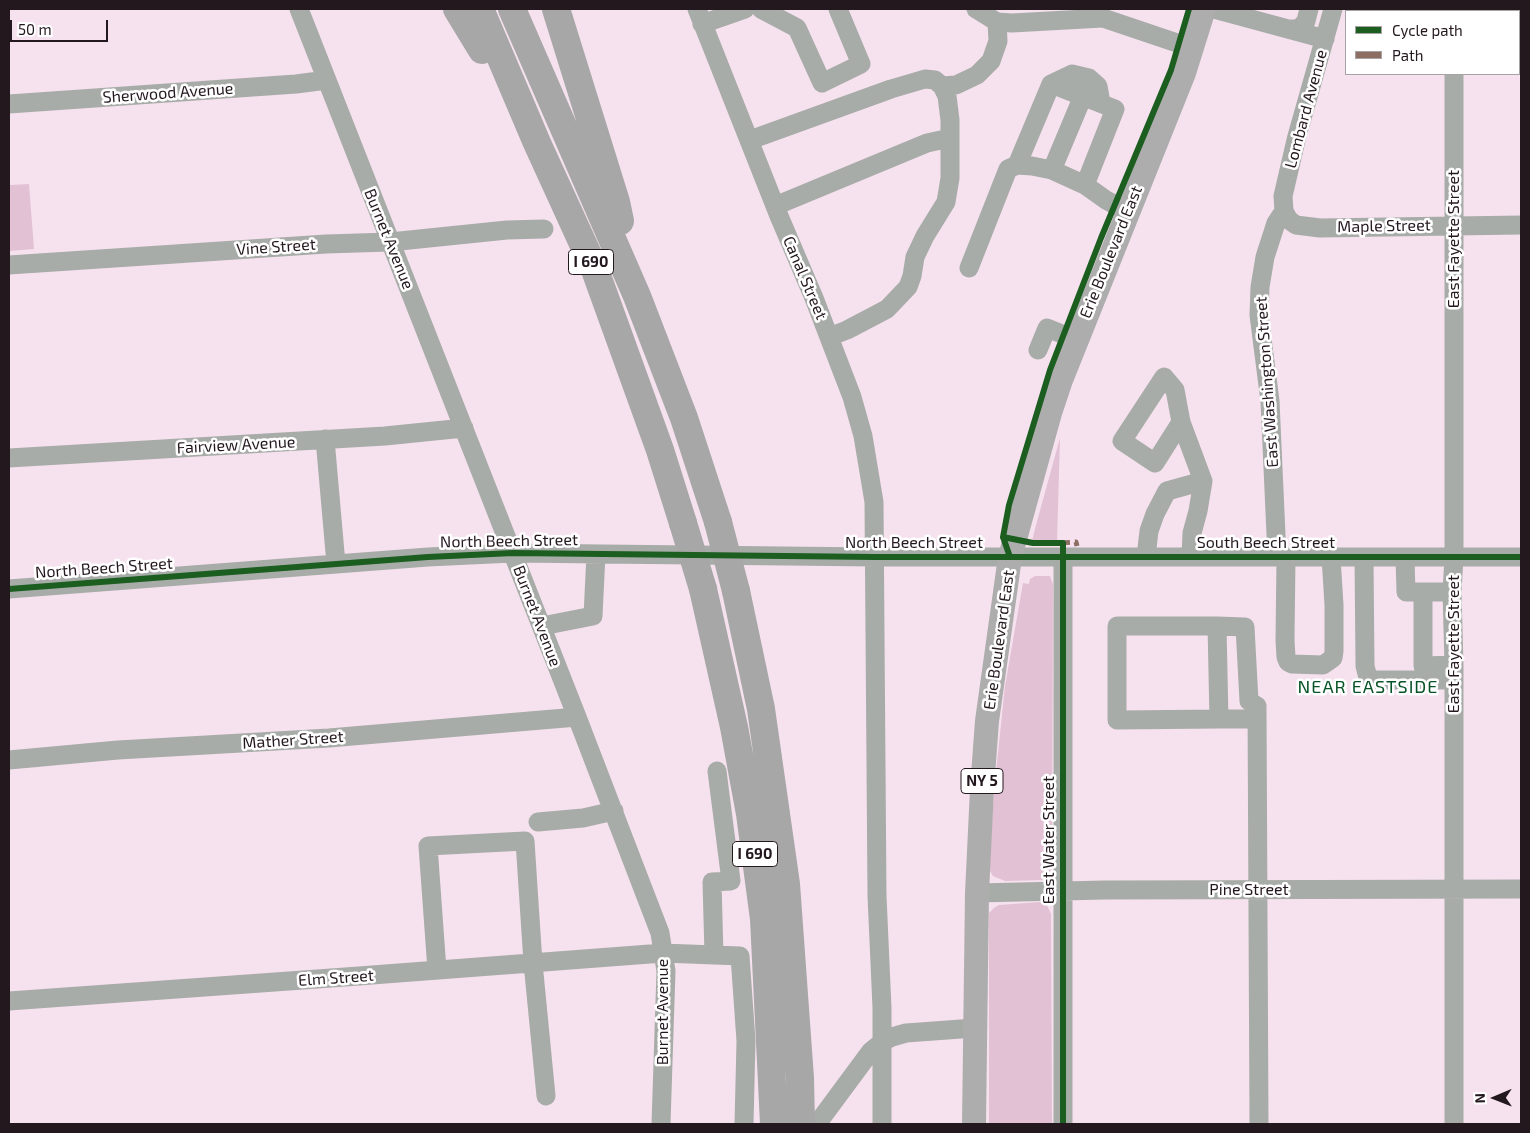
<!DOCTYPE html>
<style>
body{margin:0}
#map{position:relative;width:1530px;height:1133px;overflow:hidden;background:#f6e2ee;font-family:"Exo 2",sans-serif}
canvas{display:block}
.frame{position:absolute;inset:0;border:10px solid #24181f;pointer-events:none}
.legend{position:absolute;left:1345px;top:10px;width:175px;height:65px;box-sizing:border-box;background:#fff;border:1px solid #a7a3a5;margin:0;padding:6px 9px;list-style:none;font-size:15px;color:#24181f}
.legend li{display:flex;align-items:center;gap:10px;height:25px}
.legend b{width:25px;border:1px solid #a7a3a5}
.north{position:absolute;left:1470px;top:1073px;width:50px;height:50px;-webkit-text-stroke:4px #fff;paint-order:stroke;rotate:269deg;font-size:14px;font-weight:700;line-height:20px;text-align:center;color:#24181f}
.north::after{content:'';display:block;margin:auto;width:18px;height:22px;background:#24181f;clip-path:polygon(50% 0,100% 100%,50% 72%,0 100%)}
.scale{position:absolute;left:10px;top:20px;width:98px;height:22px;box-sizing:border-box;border:2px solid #24181f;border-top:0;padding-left:6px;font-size:15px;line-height:18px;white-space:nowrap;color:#24181f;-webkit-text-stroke:4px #fff;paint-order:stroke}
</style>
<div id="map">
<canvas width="1530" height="1133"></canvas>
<div class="frame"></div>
<ul class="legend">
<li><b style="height:6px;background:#1b5e20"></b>Cycle path</li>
<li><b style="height:6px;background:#8d6e63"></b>Path</li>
</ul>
<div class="north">N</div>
<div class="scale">50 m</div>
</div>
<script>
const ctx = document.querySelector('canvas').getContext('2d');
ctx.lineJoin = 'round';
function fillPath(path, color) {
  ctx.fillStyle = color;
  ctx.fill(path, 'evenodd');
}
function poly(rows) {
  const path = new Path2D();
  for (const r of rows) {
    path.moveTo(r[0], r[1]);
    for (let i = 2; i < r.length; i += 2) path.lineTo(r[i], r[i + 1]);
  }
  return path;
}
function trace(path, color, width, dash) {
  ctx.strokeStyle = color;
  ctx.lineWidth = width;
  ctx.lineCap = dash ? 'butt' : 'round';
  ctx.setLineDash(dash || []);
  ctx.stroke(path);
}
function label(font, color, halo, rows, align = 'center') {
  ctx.font = font + ' "Exo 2",sans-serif';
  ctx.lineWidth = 5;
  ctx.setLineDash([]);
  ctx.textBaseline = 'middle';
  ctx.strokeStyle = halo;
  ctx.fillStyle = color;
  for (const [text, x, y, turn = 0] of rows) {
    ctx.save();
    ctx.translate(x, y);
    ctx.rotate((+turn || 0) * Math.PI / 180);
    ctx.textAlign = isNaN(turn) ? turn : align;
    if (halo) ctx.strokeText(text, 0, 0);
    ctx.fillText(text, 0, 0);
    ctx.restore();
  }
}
fillPath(poly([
 [9,169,10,185,29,184,34,249,9,251],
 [1060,438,1057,541,1032,541,1036,525],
 [1035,576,1050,576,1053,584,1052,868,1048,875,1042,880,1005,881,993,876,989,869,994,791,1005,686,1023,583,1029,584,1030,579],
 [1040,902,1047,905,1051,914,1052,1124,989,1124,989,913,994,908,999,905]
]), '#e2c1d4');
trace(poly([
 [299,9,577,717,660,933,666,971,661,1124],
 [697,9,779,216,814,298,852,397,863,436,874,502,877,896,882,1008,882,1124],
 [761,9,797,28,822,83,861,64,838,9],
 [976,9,997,22,1012,23,1103,18,1192,48],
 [1214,9,1325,39],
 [1333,9,1297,136,1283,196,1284,211,1289,220,1296,225,1320,228,1521,225],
 [1454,11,1454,9],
 [702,24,745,9],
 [1289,29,1297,29,1302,26,1306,21,1309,9],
 [1051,84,1072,74,1089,78,1098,86,1101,103],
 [942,86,956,85,977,75,991,61,998,41,997,22],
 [9,104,296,84,327,80],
 [750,140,891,89,925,79,935,80,942,86,947,96,950,120,950,178,946,202,925,236,915,257,912,276,908,287,887,309,847,330,829,337],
 [1017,165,1051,84,1115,109,1085,185],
 [1052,170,1083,96],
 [775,206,927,143,950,138],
 [9,265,326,244,390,242,507,230,544,229],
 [969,268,1008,169,1017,165,1032,166,1052,170,1085,185,1106,200,1127,211],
 [1038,350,1047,328,1077,340],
 [1181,422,1155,463,1122,441,1164,377,1175,390,1181,422,1203,481,1198,511,1192,533,1191,557],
 [325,439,336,564],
 [9,458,385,436,464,428],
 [1063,557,1063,1124],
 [1146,557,1149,531,1155,514,1167,491,1203,481],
 [1277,557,1270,401,1259,315,1260,287,1265,257,1276,223,1284,211],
 [1286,557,1285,640,1286,657,1288,662,1292,664,1323,665,1333,658,1334,651,1334,605,1331,557],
 [1364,557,1365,666,1367,674,1372,680,1454,680],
 [1405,558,1406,592,1452,592],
 [9,589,428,557,513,553,875,557,1521,557],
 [1423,592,1423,666,1454,665],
 [542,626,593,616,596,554],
 [1217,626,1117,626,1117,720,1219,719],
 [1256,719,1219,719,1217,626,1245,627,1249,701,1257,706,1259,1124],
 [9,760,118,750,329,738,577,717],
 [538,822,583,818,614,811],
 [977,893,1105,890,1521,889],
 [714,955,712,882,731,881,717,771],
 [437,970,428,846,525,841,533,963,546,1096],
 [9,1001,359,976,663,953,740,956,746,1041,744,1124],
 [817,1124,871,1051,882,1042,892,1037,906,1033,975,1028],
 [1454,1124,1454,665,1452,592,1454,557,1454,74]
]), '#a8aca8', 19);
trace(poly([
 [974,1124,977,893,982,789,987,721,1010,557,1050,413,1061,380,1184,73,1204,9]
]), '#aeadad', 24);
trace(poly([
 [457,9,482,50],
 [480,9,537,143,595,270,660,450,683,523],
 [512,9,637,296,684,418,718,522],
 [556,9,616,202,620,221],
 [703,589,734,727,750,814,764,919,774,1124],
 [736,591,761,709,786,884,800,1078,801,1124]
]), '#a7a7a7', 28);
trace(poly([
 [718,522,736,591],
 [683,523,703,589]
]), '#a7a7a7', 28);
trace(poly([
 [1060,543,1076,542,1077,546]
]), '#8d6e63', 5, [10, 5]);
trace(poly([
 [1003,537,1033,543,1063,543,1063,1124],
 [1010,557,1003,537,1009,505,1050,370,1101,238,1171,70,1189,9],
 [9,589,428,557,513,553,875,557,1521,557]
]), '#1b5e20', 6);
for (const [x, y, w] of [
 [591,262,45],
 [982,781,42],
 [755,854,45]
]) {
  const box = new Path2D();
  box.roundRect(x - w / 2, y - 12.5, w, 25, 4);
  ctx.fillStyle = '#fff';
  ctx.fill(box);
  trace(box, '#24181f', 1);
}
label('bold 15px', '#24181f', null, [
 ["I 690",591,262],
 ["NY 5",982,781],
 ["I 690",755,854]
]);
label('16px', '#24181f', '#fff', [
 ["Sherwood Avenue",168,93,-4],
 ["Lombard Avenue",1306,109,-75],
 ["Maple Street",1384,226,-1],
 ["Burnet Avenue",389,239,68],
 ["East Fayette Street",1454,239,-90],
 ["Vine Street",276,247,-4],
 ["Erie Boulevard East",1111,252,-68],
 ["Canal Street",805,278,67],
 ["East Washington Street",1267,382,-94],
 ["Fairview Avenue",236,445,-3],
 ["North Beech Street",509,541,-1],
 ["North Beech Street",914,543],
 ["South Beech Street",1266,543],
 ["North Beech Street",104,568,-4],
 ["Burnet Avenue",537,616,69],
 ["Erie Boulevard East",999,640,-82],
 ["East Fayette Street",1454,644,-90],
 ["Mather Street",293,740,-4],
 ["East Water Street",1049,840,-90],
 ["Pine Street",1249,890],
 ["Elm Street",336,978,-4],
 ["Burnet Avenue",663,1012,-90]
]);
ctx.letterSpacing = '1px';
label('18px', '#085428', '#fff', [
 ["NEAR EASTSIDE",1368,687]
]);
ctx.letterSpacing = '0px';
</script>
